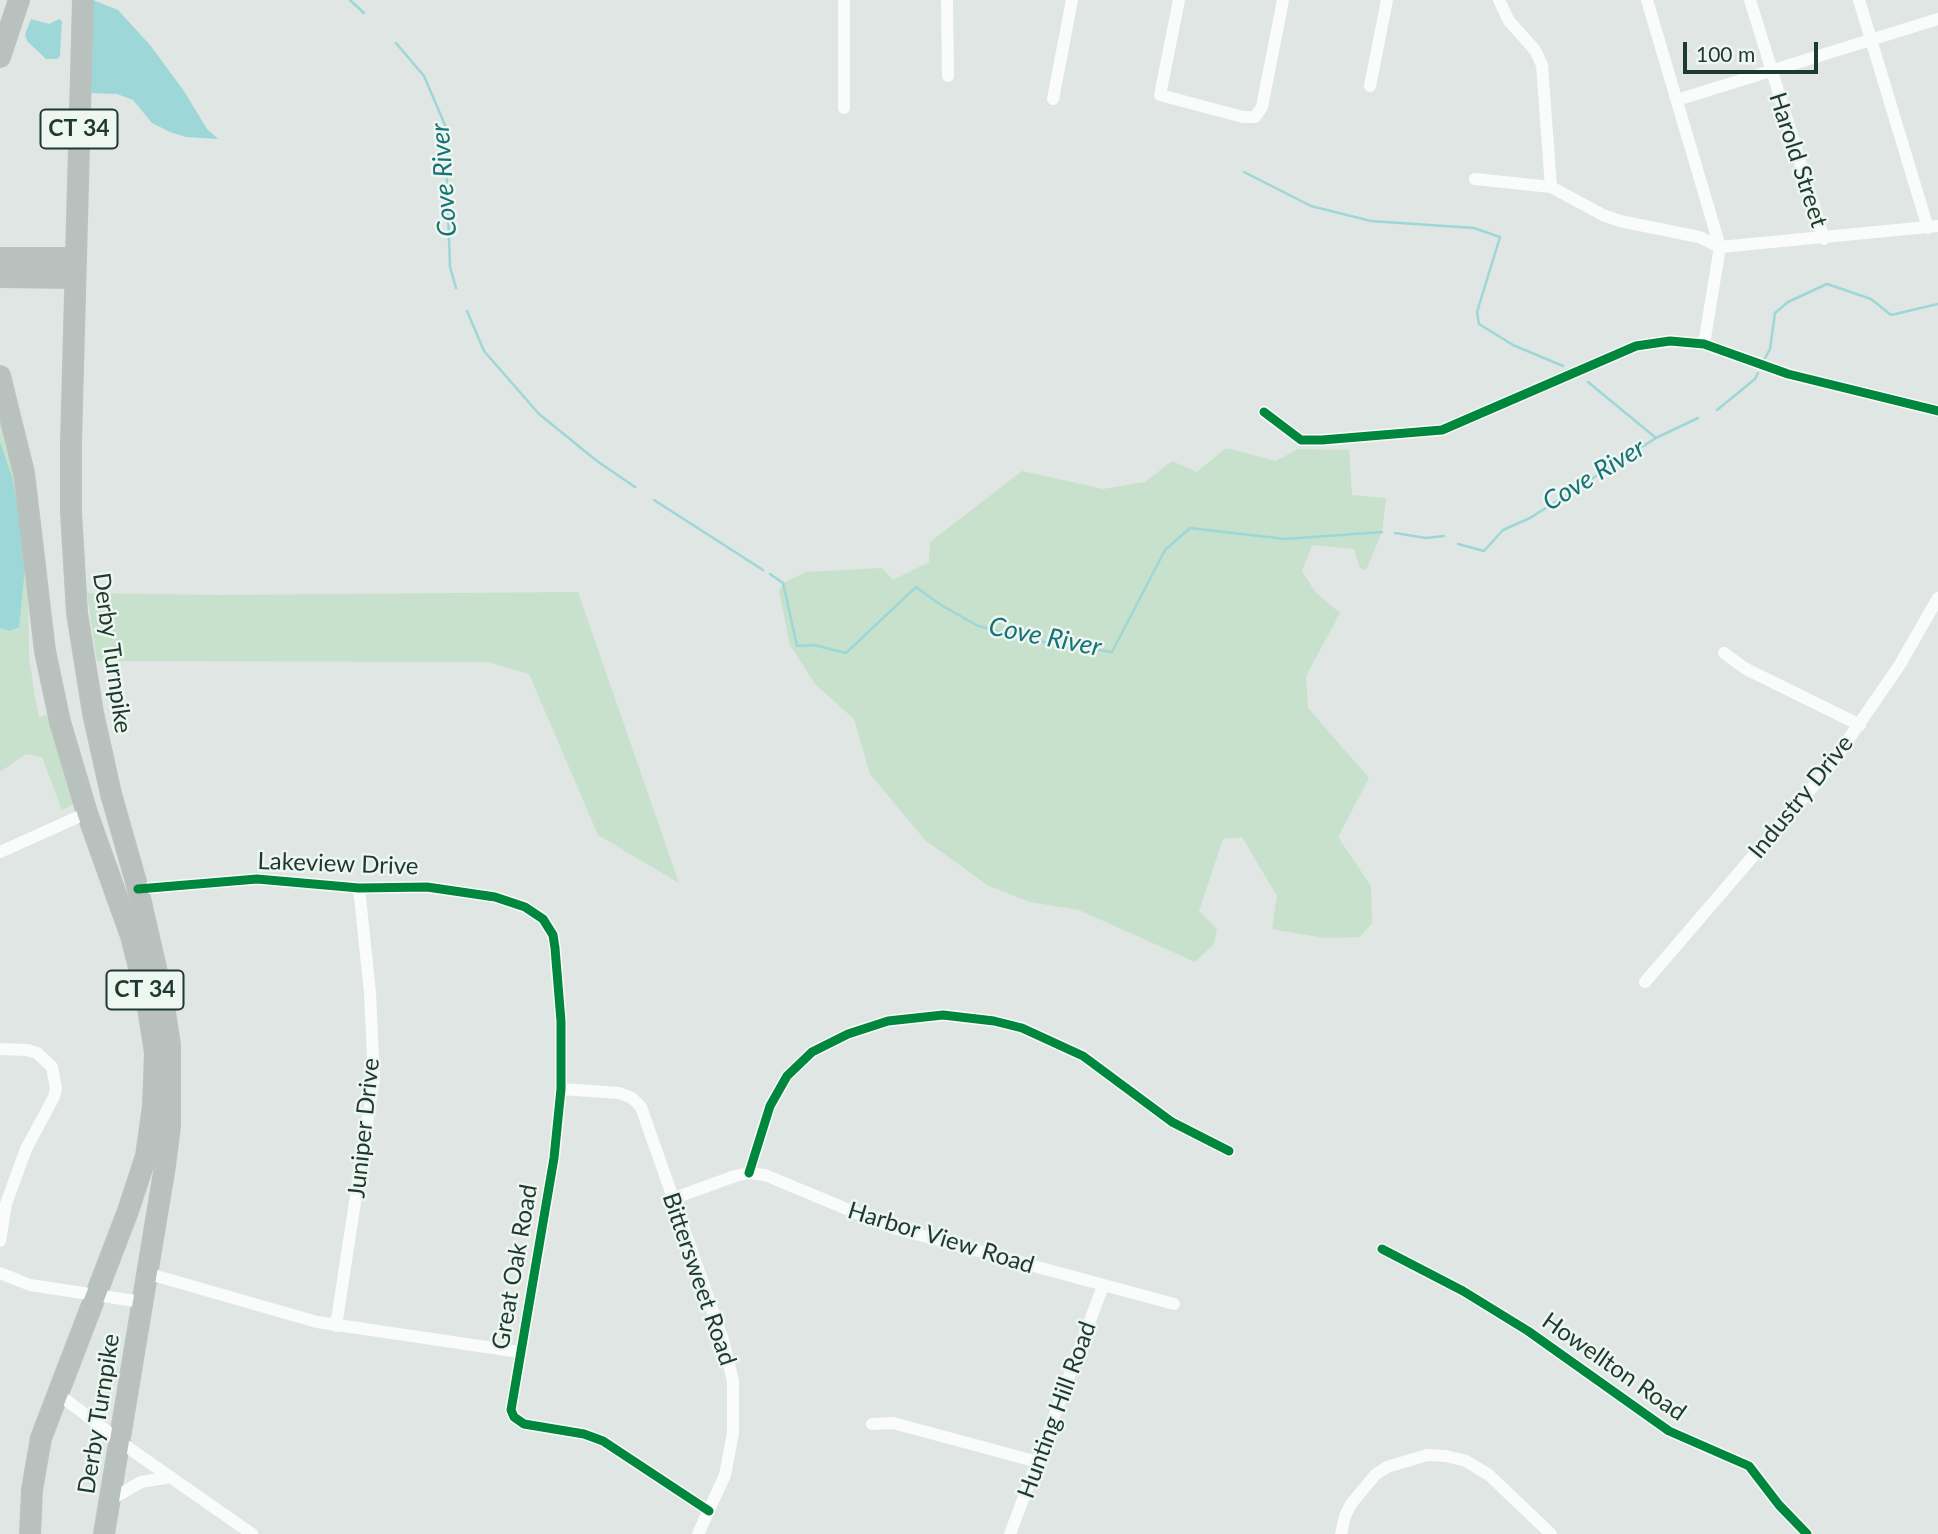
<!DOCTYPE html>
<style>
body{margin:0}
#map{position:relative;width:1938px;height:1534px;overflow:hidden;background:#e0e6e3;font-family:Lato,sans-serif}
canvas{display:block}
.scale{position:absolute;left:1683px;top:42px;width:135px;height:32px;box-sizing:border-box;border:4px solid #1e392f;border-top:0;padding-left:9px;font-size:21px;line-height:24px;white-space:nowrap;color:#1e392f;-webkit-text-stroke:5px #edf6f0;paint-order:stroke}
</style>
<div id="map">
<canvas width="1938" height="1534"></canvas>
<div class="scale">100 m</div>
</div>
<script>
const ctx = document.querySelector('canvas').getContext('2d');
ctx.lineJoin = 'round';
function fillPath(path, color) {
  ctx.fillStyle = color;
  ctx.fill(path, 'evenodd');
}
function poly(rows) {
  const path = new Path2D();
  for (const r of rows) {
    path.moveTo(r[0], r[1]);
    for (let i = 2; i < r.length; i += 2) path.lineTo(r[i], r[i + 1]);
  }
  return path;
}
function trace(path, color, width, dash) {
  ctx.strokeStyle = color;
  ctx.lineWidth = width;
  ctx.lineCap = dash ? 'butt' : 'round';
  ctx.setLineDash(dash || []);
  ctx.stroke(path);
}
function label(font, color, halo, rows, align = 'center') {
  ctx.font = font + ' Lato,sans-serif';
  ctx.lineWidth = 5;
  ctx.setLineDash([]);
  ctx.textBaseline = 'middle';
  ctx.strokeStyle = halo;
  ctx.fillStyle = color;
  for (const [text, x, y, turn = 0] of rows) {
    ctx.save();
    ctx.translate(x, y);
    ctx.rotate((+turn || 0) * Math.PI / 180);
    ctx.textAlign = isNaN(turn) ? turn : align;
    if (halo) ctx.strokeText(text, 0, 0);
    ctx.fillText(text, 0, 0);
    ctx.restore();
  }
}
fillPath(poly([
 [0,407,9,438,23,528,28,598,29,656,35,698,39,717,47,715,73,804,62,810,42,757,26,754,0,772],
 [1226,448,1276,461,1298,449,1349,450,1352,495,1386,498,1382,532,1366,570,1360,568,1354,549,1312,545,1302,571,1316,593,1340,613,1306,676,1308,708,1369,778,1338,837,1371,886,1372,923,1360,937,1325,938,1272,929,1277,896,1242,837,1223,839,1199,911,1217,929,1214,944,1195,962,1079,910,1030,902,987,885,925,840,870,774,854,719,815,684,790,645,779,591,783,583,806,572,882,568,893,580,929,562,930,542,1022,471,1103,489,1145,482,1172,461,1197,472],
 [578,592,679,883,598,835,529,674,488,662,97,661,87,593,220,595]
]), '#c7e1cc');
fillPath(poly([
 [93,0,118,10,150,45,184,91,207,129,218,139,186,137,170,132,152,123,133,100,117,94,89,93],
 [31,19,49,24,59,19,62,21,60,56,57,59,46,59,27,41,25,34],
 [0,442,12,477,26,558,19,627,10,631,0,628]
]), '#9dd7d8');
trace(poly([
 [350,0,364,13],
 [396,43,424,76,445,125,450,267,456,288],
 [1244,172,1311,206,1371,221,1474,228,1500,237,1477,312,1479,324,1513,345,1563,366],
 [467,311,484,351,539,414,597,461,635,487],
 [1763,362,1770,349,1775,313,1788,302,1827,284,1871,299,1891,315,1938,304],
 [1588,382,1656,438],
 [1717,410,1755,379,1758,373],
 [654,500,763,570],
 [1395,533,1426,538,1444,536],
 [1458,544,1484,551,1503,530,1530,518,1656,438,1698,418],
 [770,574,783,583,797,646,814,645,846,653,916,587,941,605,978,626,1037,641,1112,652,1165,550,1190,528,1285,539,1382,532]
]), '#9dd7d8', 2.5);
const highway = poly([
 [83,0,71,442,71,512,77,613,93,713,111,794,138,889,163,999,170,1045,170,1126,165,1166,104,1534],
 [0,57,19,0],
 [0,258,75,258],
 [0,277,75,278],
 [0,376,24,473,45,651,60,722,87,813,131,936,146,995,155,1053,153,1106,146,1156,128,1211,41,1438,32,1490,30,1534]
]);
trace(highway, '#bac3bf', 22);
trace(poly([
 [844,0,844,108],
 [947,0,948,76],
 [1179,0,1160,95,1243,117,1255,117,1262,107,1283,0],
 [1499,0,1509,21,1535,50,1542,65,1551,187],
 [1647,0,1720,247,1704,344],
 [1750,0,1824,239],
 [1859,0,1928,228],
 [1370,86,1387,0],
 [1053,99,1072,0],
 [1677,100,1938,19],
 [1475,179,1551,187,1603,215,1620,221,1699,237,1720,247,1938,226],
 [1264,412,1301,440,1322,440,1442,430,1636,346,1670,341,1704,344,1788,374,1938,411],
 [1724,653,1746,669,1860,725],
 [0,852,87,813],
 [138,889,257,879,359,888,427,887,495,897,525,907,543,919,553,935,555,948,561,1021,561,1089,554,1158,511,1410,514,1417,524,1424,584,1434,603,1441,709,1511],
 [1645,982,1828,769,1899,666,1938,598],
 [0,1049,27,1050,37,1053,52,1067,56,1088,54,1097,26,1149,6,1204,0,1241],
 [561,1089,619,1093,632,1098,641,1107,723,1340,733,1381,733,1433,725,1475,698,1534],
 [749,1173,770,1106,787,1076,812,1052,848,1034,888,1021,943,1015,994,1021,1022,1028,1083,1056,1172,1122,1229,1151],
 [672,1199,735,1176,749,1173,765,1175,890,1227,1174,1304],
 [1382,1249,1463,1291,1528,1331,1669,1431,1749,1466,1779,1505,1807,1534],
 [0,1273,30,1285,142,1302],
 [146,1273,317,1322,520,1352],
 [336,1326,374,1078,370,993,359,888],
 [57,1393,133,1451,252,1534],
 [872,1424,893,1423,1038,1462],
 [110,1500,141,1482,171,1477],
 [1010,1534,1103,1286],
 [1341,1534,1345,1516,1351,1504,1375,1475,1387,1467,1427,1455,1446,1456,1466,1461,1489,1475,1551,1534]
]), '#fafbfb', 12);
trace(highway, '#b8c1be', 19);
trace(poly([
 [1264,412,1301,440,1322,440,1442,430,1636,346,1670,341,1704,344,1788,374,1938,411],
 [138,889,257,879,359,888,427,887,495,897,525,907,543,919,553,935,555,948,561,1021,561,1089,554,1158,511,1410,514,1417,524,1424,584,1434,603,1441,709,1511],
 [749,1173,770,1106,787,1076,812,1052,848,1034,888,1021,943,1015,994,1021,1022,1028,1083,1056,1172,1122,1229,1151],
 [1382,1249,1463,1291,1528,1331,1669,1431,1749,1466,1779,1505,1807,1534]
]), '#00873e', 9);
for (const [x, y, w] of [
 [79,129,77],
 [145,990,77]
]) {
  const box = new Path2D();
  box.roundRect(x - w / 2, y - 19.5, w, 39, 5);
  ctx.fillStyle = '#edf6f0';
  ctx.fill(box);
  trace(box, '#1e392f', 2);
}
label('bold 23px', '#1e392f', null, [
 ["CT 34",79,129],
 ["CT 34",145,990]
]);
label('24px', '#1e392f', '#edf6f0', [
 ["Harold Street",1798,160,72],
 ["Derby Turnpike",112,653,82],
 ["Industry Drive",1801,797,-51],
 ["Lakeview Drive",338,864,2],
 ["Juniper Drive",364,1128,-84],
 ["Harbor View Road",941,1238,17],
 ["Great Oak Road",515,1267,-80],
 ["Bittersweet Road",699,1279,71],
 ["Howellton Road",1614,1367,35],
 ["Hunting Hill Road",1057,1410,-70],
 ["Derby Turnpike",99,1414,-81]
]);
label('italic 26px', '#167277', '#edf6f0', [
 ["Cove River",444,180,-94],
 ["Cove River",1594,475,-31],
 ["Cove River",1045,637,11]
]);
</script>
